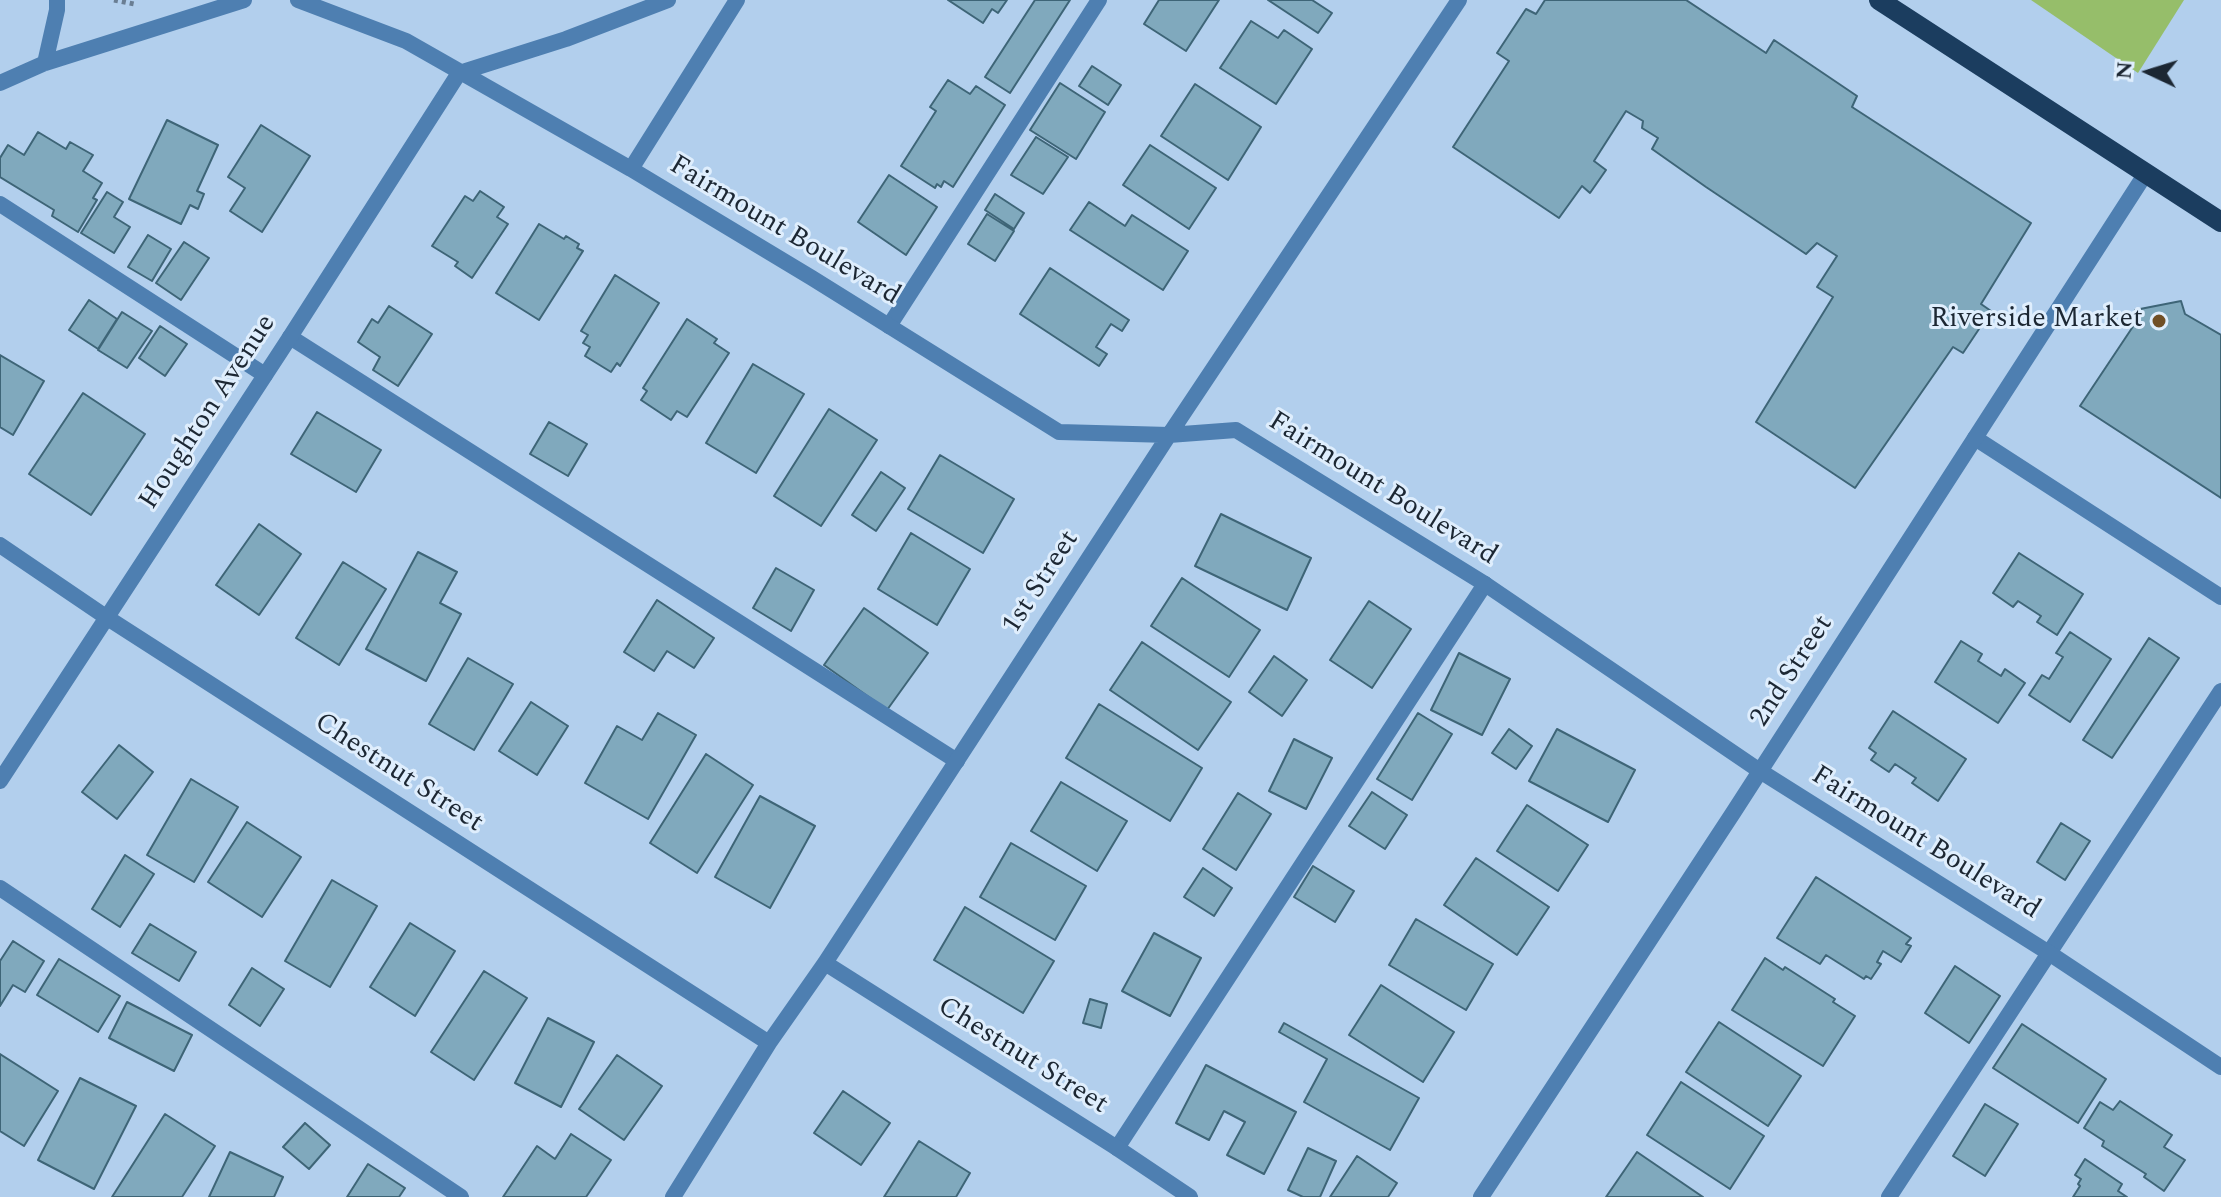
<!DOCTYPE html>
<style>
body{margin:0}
#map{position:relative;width:2221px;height:1197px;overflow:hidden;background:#b2cfed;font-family:Spectral,serif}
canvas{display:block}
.north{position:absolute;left:2109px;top:32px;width:80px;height:80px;-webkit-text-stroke:6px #dfeefd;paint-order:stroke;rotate:274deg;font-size:22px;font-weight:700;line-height:32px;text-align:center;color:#1c2733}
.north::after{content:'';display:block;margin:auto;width:28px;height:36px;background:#1c2733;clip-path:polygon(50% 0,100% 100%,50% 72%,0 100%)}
</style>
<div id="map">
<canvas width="2221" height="1197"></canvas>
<div class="north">N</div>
</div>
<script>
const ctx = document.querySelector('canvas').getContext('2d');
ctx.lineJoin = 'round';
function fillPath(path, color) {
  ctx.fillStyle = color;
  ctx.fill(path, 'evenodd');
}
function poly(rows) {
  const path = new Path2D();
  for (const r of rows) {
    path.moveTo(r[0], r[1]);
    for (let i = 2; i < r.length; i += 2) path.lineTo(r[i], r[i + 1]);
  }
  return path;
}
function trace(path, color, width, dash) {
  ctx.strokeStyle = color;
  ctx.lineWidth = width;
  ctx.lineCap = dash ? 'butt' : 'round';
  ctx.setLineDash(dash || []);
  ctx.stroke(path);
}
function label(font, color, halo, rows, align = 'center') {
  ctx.font = font + ' Spectral,serif';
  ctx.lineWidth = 6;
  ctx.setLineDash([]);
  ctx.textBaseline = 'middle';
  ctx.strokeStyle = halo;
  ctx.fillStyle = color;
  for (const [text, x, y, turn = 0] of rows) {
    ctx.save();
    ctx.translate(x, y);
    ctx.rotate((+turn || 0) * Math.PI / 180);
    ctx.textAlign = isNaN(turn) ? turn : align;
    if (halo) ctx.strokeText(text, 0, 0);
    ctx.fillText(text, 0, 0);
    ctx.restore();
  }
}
fillPath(poly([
 [2031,0,2184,0,2138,73]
]), '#96be6a');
const building = poly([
 [948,0,1007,0,998,13,992,9,983,23,948,0],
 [1035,0,1070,0,1010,93,985,77,1035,0],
 [1159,0,1219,0,1186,51,1144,24,1159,0],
 [1268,0,1312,0,1332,13,1318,33,1268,0],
 [1545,0,1686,0,1766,53,1774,40,1857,96,1852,107,2031,223,1981,304,1991,311,1963,353,1953,347,1855,488,1756,422,1833,297,1817,287,1837,256,1817,243,1806,254,1706,187,1652,149,1658,138,1642,128,1643,121,1626,111,1594,161,1606,170,1590,193,1582,186,1559,218,1453,147,1509,61,1497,53,1526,9,1536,14,1545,0],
 [1251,21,1278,38,1284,30,1312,49,1276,104,1220,68,1251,21],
 [1092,66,1121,85,1108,105,1079,86,1092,66],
 [948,80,970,94,976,86,1005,105,953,187,944,181,941,187,937,184,935,188,901,166,936,111,930,107,948,80],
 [1060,83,1105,112,1076,159,1030,130,1060,83],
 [1195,84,1261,127,1228,180,1161,136,1195,84],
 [167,120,218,145,197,191,204,194,198,209,190,205,181,224,129,199,167,120],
 [261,125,310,156,262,232,230,211,245,188,228,177,261,125],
 [38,132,66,149,70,142,93,155,83,171,102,183,93,198,97,200,78,232,52,216,54,210,0,177,0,158,8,145,24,155,38,132],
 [1036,137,1068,157,1043,194,1011,175,1036,137],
 [1150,145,1216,188,1189,229,1123,185,1150,145],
 [889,175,937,207,906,255,858,222,889,175],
 [480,191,504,207,497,217,508,224,472,278,455,266,458,262,432,246,465,196,473,201,480,191],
 [107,192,123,202,114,217,130,227,114,253,81,233,107,192],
 [995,194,1024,213,1014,229,985,210,995,194],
 [1089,202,1125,226,1132,215,1188,251,1163,290,1070,230,1089,202],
 [987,214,1014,231,995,261,968,244,987,214],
 [539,224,564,239,566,236,579,244,577,248,583,251,539,320,496,293,539,224],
 [148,235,171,249,152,281,128,267,148,235],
 [184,242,209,258,181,300,156,283,184,242],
 [1050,268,1129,320,1122,331,1111,324,1096,347,1107,354,1099,366,1020,314,1050,268],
 [615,275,659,303,620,366,617,363,611,372,585,356,590,347,583,343,588,335,581,331,615,275],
 [89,300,117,319,98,349,69,330,89,300],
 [2181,301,2185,314,2221,335,2221,498,2080,406,2138,319,2135,310,2181,301],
 [389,306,432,334,398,386,373,370,380,357,358,342,372,319,378,323,389,306],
 [122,312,152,331,127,368,98,350,122,312],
 [687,319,717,339,714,343,729,353,687,417,677,411,671,420,641,400,647,391,643,388,687,319],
 [160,326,187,344,165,376,139,358,160,326],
 [0,355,44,381,13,435,0,427,0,355],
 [753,364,804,394,756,473,706,443,753,364],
 [83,393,145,434,91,515,29,474,83,393],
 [829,409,877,440,821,526,774,496,829,409],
 [317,412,381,450,356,492,291,454,317,412],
 [549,422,587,444,568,476,530,454,549,422],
 [940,455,1014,499,983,553,908,509,940,455],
 [881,472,905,488,876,531,852,515,881,472],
 [1221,514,1311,558,1287,610,1195,566,1221,514],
 [259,524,301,554,259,615,216,585,259,524],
 [911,533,970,569,937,625,878,589,911,533],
 [418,552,457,572,440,603,461,614,426,681,366,649,418,552],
 [2019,553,2083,594,2057,635,2037,622,2041,616,2018,601,2013,607,1993,593,2019,553],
 [343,562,386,589,339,665,296,638,343,562],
 [776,568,814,590,791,631,753,608,776,568],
 [1182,578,1260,630,1229,677,1151,626,1182,578],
 [657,600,714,638,694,668,667,651,654,671,624,652,657,600],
 [1369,601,1411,629,1372,688,1330,660,1369,601],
 [864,608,928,653,887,710,824,665,864,608],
 [2070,632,2111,659,2070,722,2029,695,2042,675,2049,679,2063,657,2056,653,2070,632],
 [2149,638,2179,658,2112,758,2083,740,2149,638],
 [1961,641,1982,654,1978,661,2001,676,2005,669,2025,683,1998,723,1935,682,1961,641],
 [1142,642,1231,702,1198,750,1110,690,1142,642],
 [1459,653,1510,679,1482,735,1431,710,1459,653],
 [1274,656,1307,680,1282,716,1249,692,1274,656],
 [468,658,513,684,474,750,429,724,468,658],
 [531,702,568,726,537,775,499,751,531,702],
 [1099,704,1202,768,1170,821,1066,758,1099,704],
 [1893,711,1966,759,1938,801,1912,783,1916,778,1895,764,1889,772,1871,760,1876,753,1869,748,1893,711],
 [658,713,696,735,648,819,585,783,617,726,642,740,658,713],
 [1418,713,1452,734,1412,800,1377,779,1418,713],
 [1509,729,1532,746,1516,769,1492,753,1509,729],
 [1557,729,1635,770,1608,822,1529,781,1557,729],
 [1294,739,1332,758,1306,809,1269,791,1294,739],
 [119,745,153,772,117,819,82,792,119,745],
 [706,754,753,785,697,873,650,843,706,754],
 [191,779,238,807,194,882,147,855,191,779],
 [1061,782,1127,821,1097,871,1031,831,1061,782],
 [1372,792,1407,815,1385,849,1349,826,1372,792],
 [1238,793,1271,814,1236,870,1203,849,1238,793],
 [760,796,815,826,770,908,715,877,760,796],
 [1527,805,1588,845,1558,891,1497,851,1527,805],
 [247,822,301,857,262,917,208,882,247,822],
 [2061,823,2090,841,2065,880,2037,862,2061,823],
 [1011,843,1086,886,1055,940,980,897,1011,843],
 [125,855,154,874,120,927,92,909,125,855],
 [1476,858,1549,907,1517,955,1444,905,1476,858],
 [1313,866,1354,891,1335,922,1294,897,1313,866],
 [1203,868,1232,888,1214,916,1184,897,1203,868],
 [1816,877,1911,938,1906,944,1911,946,1901,962,1883,951,1877,962,1881,964,1871,979,1866,976,1864,979,1826,955,1820,964,1777,938,1816,877],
 [332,880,377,906,330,987,285,961,332,880],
 [965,907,1054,961,1023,1013,934,960,965,907],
 [1416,919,1493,964,1466,1010,1389,965,1416,919],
 [410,923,455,951,415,1016,370,987,410,923],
 [150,924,196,952,179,981,132,953,150,924],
 [1154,933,1201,958,1170,1016,1122,991,1154,933],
 [13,941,44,961,25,992,13,985,0,1006,0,961,13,941],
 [1765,958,1783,970,1785,967,1835,999,1833,1002,1855,1016,1823,1066,1732,1010,1765,958],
 [59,959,120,996,98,1032,37,995,59,959],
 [1955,966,2000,996,1969,1043,1925,1013,1955,966],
 [252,968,284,989,260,1026,229,1005,252,968],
 [484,971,527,998,474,1080,431,1052,484,971],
 [1381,985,1454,1032,1423,1082,1349,1035,1381,985],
 [1090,999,1107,1004,1101,1028,1083,1023,1090,999],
 [127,1002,192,1035,174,1071,109,1038,127,1002],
 [548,1018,594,1042,561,1107,515,1083,548,1018],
 [1719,1022,1801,1076,1768,1126,1686,1072,1719,1022],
 [1284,1023,1419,1098,1390,1150,1304,1102,1327,1059,1279,1032,1284,1023],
 [2022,1024,2106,1079,2078,1123,1993,1068,2022,1024],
 [0,1054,58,1091,24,1146,0,1131,0,1054],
 [617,1055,662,1086,624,1140,579,1109,617,1055],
 [1206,1065,1296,1112,1264,1174,1227,1155,1245,1122,1224,1111,1209,1140,1176,1123,1206,1065],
 [80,1078,136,1106,94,1189,38,1160,80,1078],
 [1681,1082,1764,1136,1730,1189,1647,1135,1681,1082],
 [843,1091,890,1123,861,1165,814,1133,843,1091],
 [2120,1101,2172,1135,2164,1147,2185,1160,2164,1191,2144,1177,2146,1174,2102,1146,2104,1141,2084,1128,2100,1102,2113,1110,2120,1101],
 [1985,1104,2018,1124,1985,1176,1953,1156,1985,1104],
 [165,1114,215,1146,182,1197,112,1197,165,1114],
 [305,1123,330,1145,309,1169,283,1147,305,1123],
 [571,1134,611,1160,586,1197,503,1197,537,1146,555,1159,571,1134],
 [919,1141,970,1173,956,1197,884,1197,919,1141],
 [1308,1148,1336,1161,1320,1197,1303,1197,1288,1190,1308,1148],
 [230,1152,283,1177,274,1197,209,1197,230,1152],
 [1637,1152,1703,1197,1606,1197,1637,1152],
 [1357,1156,1397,1183,1388,1197,1330,1197,1357,1156],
 [2085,1159,2122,1184,2118,1191,2127,1197,2073,1197,2080,1186,2078,1184,2081,1179,2075,1175,2085,1159],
 [368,1164,405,1188,399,1197,347,1197,368,1164]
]);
fillPath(building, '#80a9bd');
trace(building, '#3e6577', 2);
trace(poly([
 [114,0,134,4]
]), '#6a7e93', 5, [4, 4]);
trace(poly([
 [0,204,265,375],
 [889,326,1099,0],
 [290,337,957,761],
 [1975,438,2221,597],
 [0,888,461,1197],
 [1117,1148,1485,584],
 [1889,1197,2221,691]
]), '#4e7fb1', 16);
trace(poly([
 [298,0,406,41,631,169,812,278,1059,432,1169,435,1236,430,1485,584,1760,771,2049,953,2221,1067],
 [45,63,57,10,57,0],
 [0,83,45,63,244,0],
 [631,169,737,0],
 [0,545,106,617,769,1043],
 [0,781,290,337,459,73,566,39,668,0],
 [825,963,1117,1148,1190,1197],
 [673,1197,769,1043,825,963,1169,435,1459,0],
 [1481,1197,1733,813,2146,173]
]), '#4e7fb1', 16);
trace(poly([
 [1879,0,2221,222]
]), '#1b3d5f', 20);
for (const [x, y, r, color] of [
 [2159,321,8,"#704f26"]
]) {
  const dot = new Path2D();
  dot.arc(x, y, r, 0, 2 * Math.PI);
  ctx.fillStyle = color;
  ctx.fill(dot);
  trace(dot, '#dfeefd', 3);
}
label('28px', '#1c2733', '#dfeefd', [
 ["Fairmount Boulevard",784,232,31],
 ["Houghton Avenue",209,413,-57],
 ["Fairmount Boulevard",1382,490,32],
 ["1st Street",1042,583,-57],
 ["2nd Street",1793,672,-57],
 ["Chestnut Street",398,774,33],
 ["Fairmount Boulevard",1925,844,32],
 ["Chestnut Street",1022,1057,32]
]);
label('28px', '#1c2733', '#dfeefd', [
 ["Riverside Market",2143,321]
], 'right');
</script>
